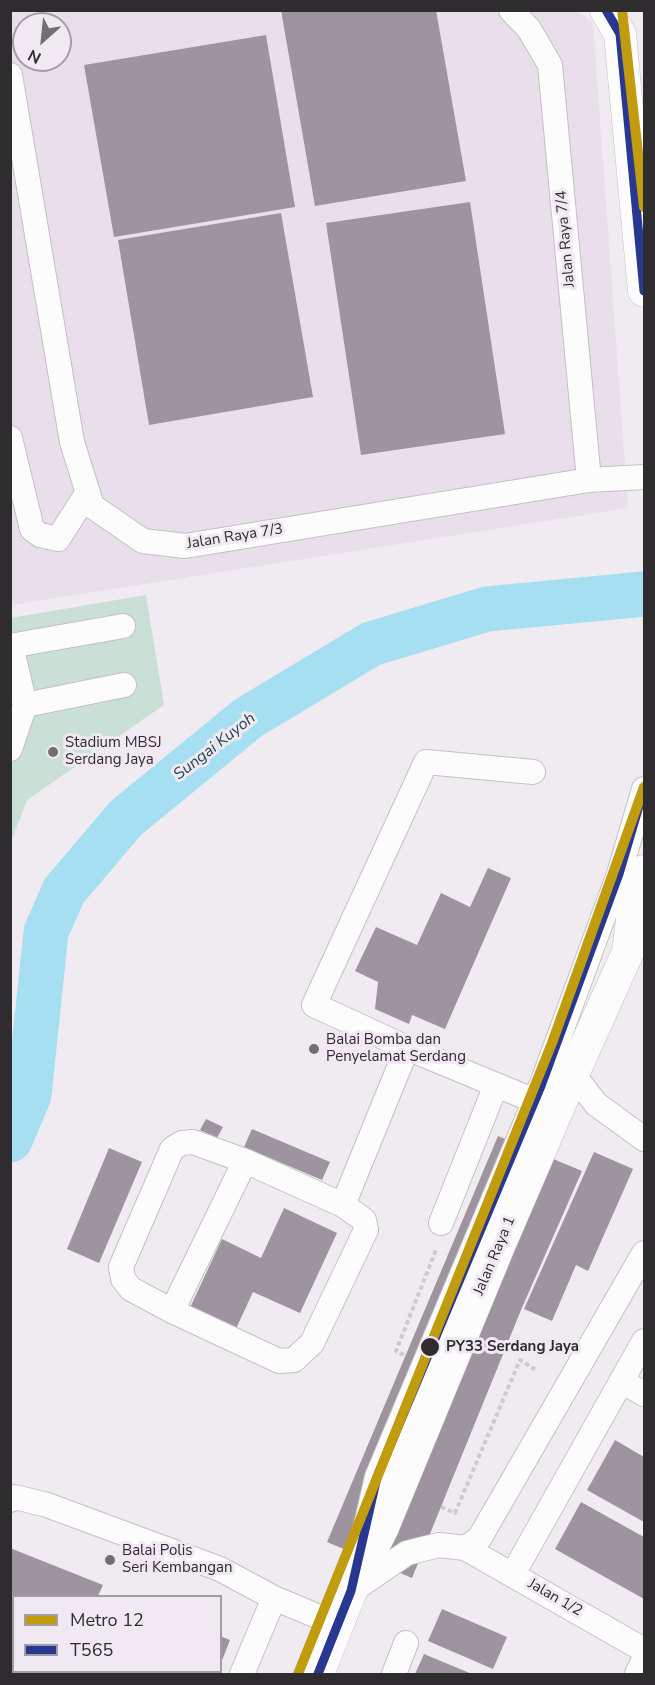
<!DOCTYPE html>
<style>
body{margin:0}
#map{position:relative;width:655px;height:1685px;overflow:hidden;background:#efebf0;font-family:"Nunito Sans",sans-serif}
canvas{display:block}
.frame{position:absolute;inset:0;border:12px solid #2e2c2f;pointer-events:none}
.legend{position:absolute;left:12px;top:1595px;width:210px;height:78px;box-sizing:border-box;background:#f0e9f2;border:2px solid #a29da4;margin:0;padding:8px 10px;list-style:none;font-size:18px;color:#2e2c2f}
.legend li{display:flex;align-items:center;gap:12px;height:30px}
.legend b{width:30px;border:2px solid #a29da4}
.north{position:absolute;left:12px;top:12px;width:60px;height:60px;box-sizing:border-box;background:#f0e9f2;border:2px solid #a29da4;border-radius:50%;rotate:207deg;font-size:16px;font-weight:700;line-height:24px;text-align:center;color:#2e2c2f}
.north::after{content:'';display:block;margin:auto;width:21px;height:27px;background:#726f73;clip-path:polygon(50% 0,100% 100%,50% 72%,0 100%)}
</style>
<div id="map">
<canvas width="655" height="1685"></canvas>
<div class="frame"></div>
<ul class="legend">
<li><b style="height:8px;background:#c09c0e"></b>Metro 12</li>
<li><b style="height:8px;background:#283890"></b>T565</li>
</ul>
<div class="north">N</div>
</div>
<script>
const ctx = document.querySelector('canvas').getContext('2d');
ctx.lineJoin = 'round';
function fillPath(path, color) {
  ctx.fillStyle = color;
  ctx.fill(path, 'evenodd');
}
function poly(rows) {
  const path = new Path2D();
  for (const r of rows) {
    path.moveTo(r[0], r[1]);
    for (let i = 2; i < r.length; i += 2) path.lineTo(r[i], r[i + 1]);
  }
  return path;
}
function trace(path, color, width, dash) {
  ctx.strokeStyle = color;
  ctx.lineWidth = width;
  ctx.lineCap = dash ? 'butt' : 'round';
  ctx.setLineDash(dash || []);
  ctx.stroke(path);
}
function label(font, color, halo, rows, align = 'center') {
  ctx.font = font + ' "Nunito Sans",sans-serif';
  ctx.lineWidth = 6;
  ctx.setLineDash([]);
  ctx.textBaseline = 'middle';
  ctx.strokeStyle = halo;
  ctx.fillStyle = color;
  for (const [text, x, y, turn = 0] of rows) {
    ctx.save();
    ctx.translate(x, y);
    ctx.rotate((+turn || 0) * Math.PI / 180);
    ctx.textAlign = isNaN(turn) ? turn : align;
    if (halo) ctx.strokeText(text, 0, 0);
    ctx.fillText(text, 0, 0);
    ctx.restore();
  }
}
fillPath(poly([
 [577,10,593,23,628,508,11,605,11,11],
 [24,24,60,24,60,60,24,60]
]), '#e9dfeb');
fillPath(poly([
 [146,595,164,705,27,800,11,842,11,618]
]), '#cadfd6');
trace(poly([
 [10,1140,29,1095,46,932,64,891,126,818,248,718,371,644,487,609,644,594]
]), '#a6dff1', 45);
fillPath(poly([
 [281,10,436,10,466,181,315,206],
 [266,35,295,207,114,237,84,65],
 [470,202,505,434,361,455,326,223],
 [281,213,313,397,149,425,118,240],
 [488,868,511,878,445,1029,412,1015,409,1024,375,1009,378,982,355,971,376,927,417,945,441,893,470,907],
 [206,1119,223,1127,217,1138,200,1130],
 [252,1129,330,1162,322,1180,244,1147],
 [498,1136,582,1171,521,1310,412,1578,327,1542],
 [109,1148,142,1162,99,1263,67,1249],
 [594,1152,633,1169,588,1271,576,1265,552,1321,524,1309],
 [284,1208,337,1233,300,1313,253,1292,234,1333,188,1312,222,1239,261,1258],
 [615,1440,644,1457,644,1522,587,1490],
 [581,1502,644,1537,644,1599,555,1549],
 [10,1548,103,1585,98,1596,14,1596,14,1672,25,1672,24,1674,10,1674],
 [442,1609,507,1637,493,1669,428,1641],
 [220,1636,230,1640,221,1663,220,1663],
 [424,1654,472,1674,415,1674],
 [120,1672,147,1672,146,1674,122,1674],
 [164,1672,217,1672,216,1674,162,1674]
]), '#9e94a0');
const minor = poly([
 [511,10,529,29,550,65,589,480],
 [10,75,72,442,92,506,143,541,185,546,589,480,644,477],
 [10,438,32,529,40,535,58,539,88,492],
 [10,646,123,626],
 [25,705,124,685],
 [10,749,25,705,11,646],
 [407,1048,535,1101],
 [573,1074,596,1104,644,1139],
 [193,1142,245,1161,343,1205,364,1220,366,1230,312,1343,294,1360,279,1361,172,1311,131,1289,123,1279,121,1267,172,1149,182,1143,193,1142],
 [343,1205,407,1048,314,1005,426,762,533,772],
 [441,1223,496,1085],
 [172,1311,245,1161],
 [621,1381,644,1394],
 [10,1500,15,1497,47,1505,220,1569,274,1598,242,1674],
 [465,1548,644,1650],
 [359,1556,377,1477,541,1086,619,874,644,789],
 [513,1574,644,1341],
 [353,1590,407,1553,439,1545,465,1548,479,1539,644,1253],
 [274,1598,338,1625],
 [394,1674,406,1643],
 [637,1674,644,1659]
]);
const major = poly([
 [606,10,620,34,644,291],
 [629,946,634,901,644,871],
 [318,1674,351,1591,383,1527,499,1246,573,1074,628,952,644,923]
]);
trace(minor, '#c4c1c5', 26);
trace(major, '#c4c1c5', 33);
trace(poly([
 [404,1355,396,1351,436,1250],
 [441,1507,455,1513,520,1360,536,1370]
]), '#cdcccd', 4, [4.5, 3]);
trace(minor, '#fdfcfd', 24);
trace(major, '#fdfcfd', 32);
trace(poly([
 [606,10,620,34,644,291],
 [318,1674,351,1591,377,1477,541,1086,619,874,644,789]
]), '#283890', 9);
trace(poly([
 [622,10,644,207],
 [298,1674,552,1043,644,787]
]), '#c09c0e', 10);
for (const [x, y, r, color] of [
 [53,752,6,"#726f73"],
 [314,1049,6,"#726f73"],
 [430,1347,10,"#2e2c2f"],
 [110,1560,6,"#726f73"]
]) {
  const dot = new Path2D();
  dot.arc(x, y, r, 0, 2 * Math.PI);
  ctx.fillStyle = color;
  ctx.fill(dot);
  trace(dot, '#f0e9f2', 2);
}
label('15px', '#2e2c2f', '#f0e9f2', [
 ["Jalan Raya 7/4",566,239,-95],
 ["Jalan Raya 7/3",235,537,-9],
 ["Jalan Raya 1",495,1256,-67],
 ["Jalan 1/2",555,1598,30]
]);
label('15px', '#2e2c2f', '#f0e9f2', [
 ["Stadium MBSJ",65,743],
 ["Serdang Jaya",65,760],
 ["Balai Bomba dan",326,1040],
 ["Penyelamat Serdang",326,1057],
 ["Balai Polis",122,1551],
 ["Seri Kembangan",122,1568]
], 'left');
label('bold 15px', '#2e2c2f', '#f0e9f2', [
 ["PY33 Serdang Jaya",446,1347]
], 'left');
label('italic 16px', '#224853', '#f0e9f2', [
 ["Sungai Kuyoh",215,747,-38]
]);
</script>
